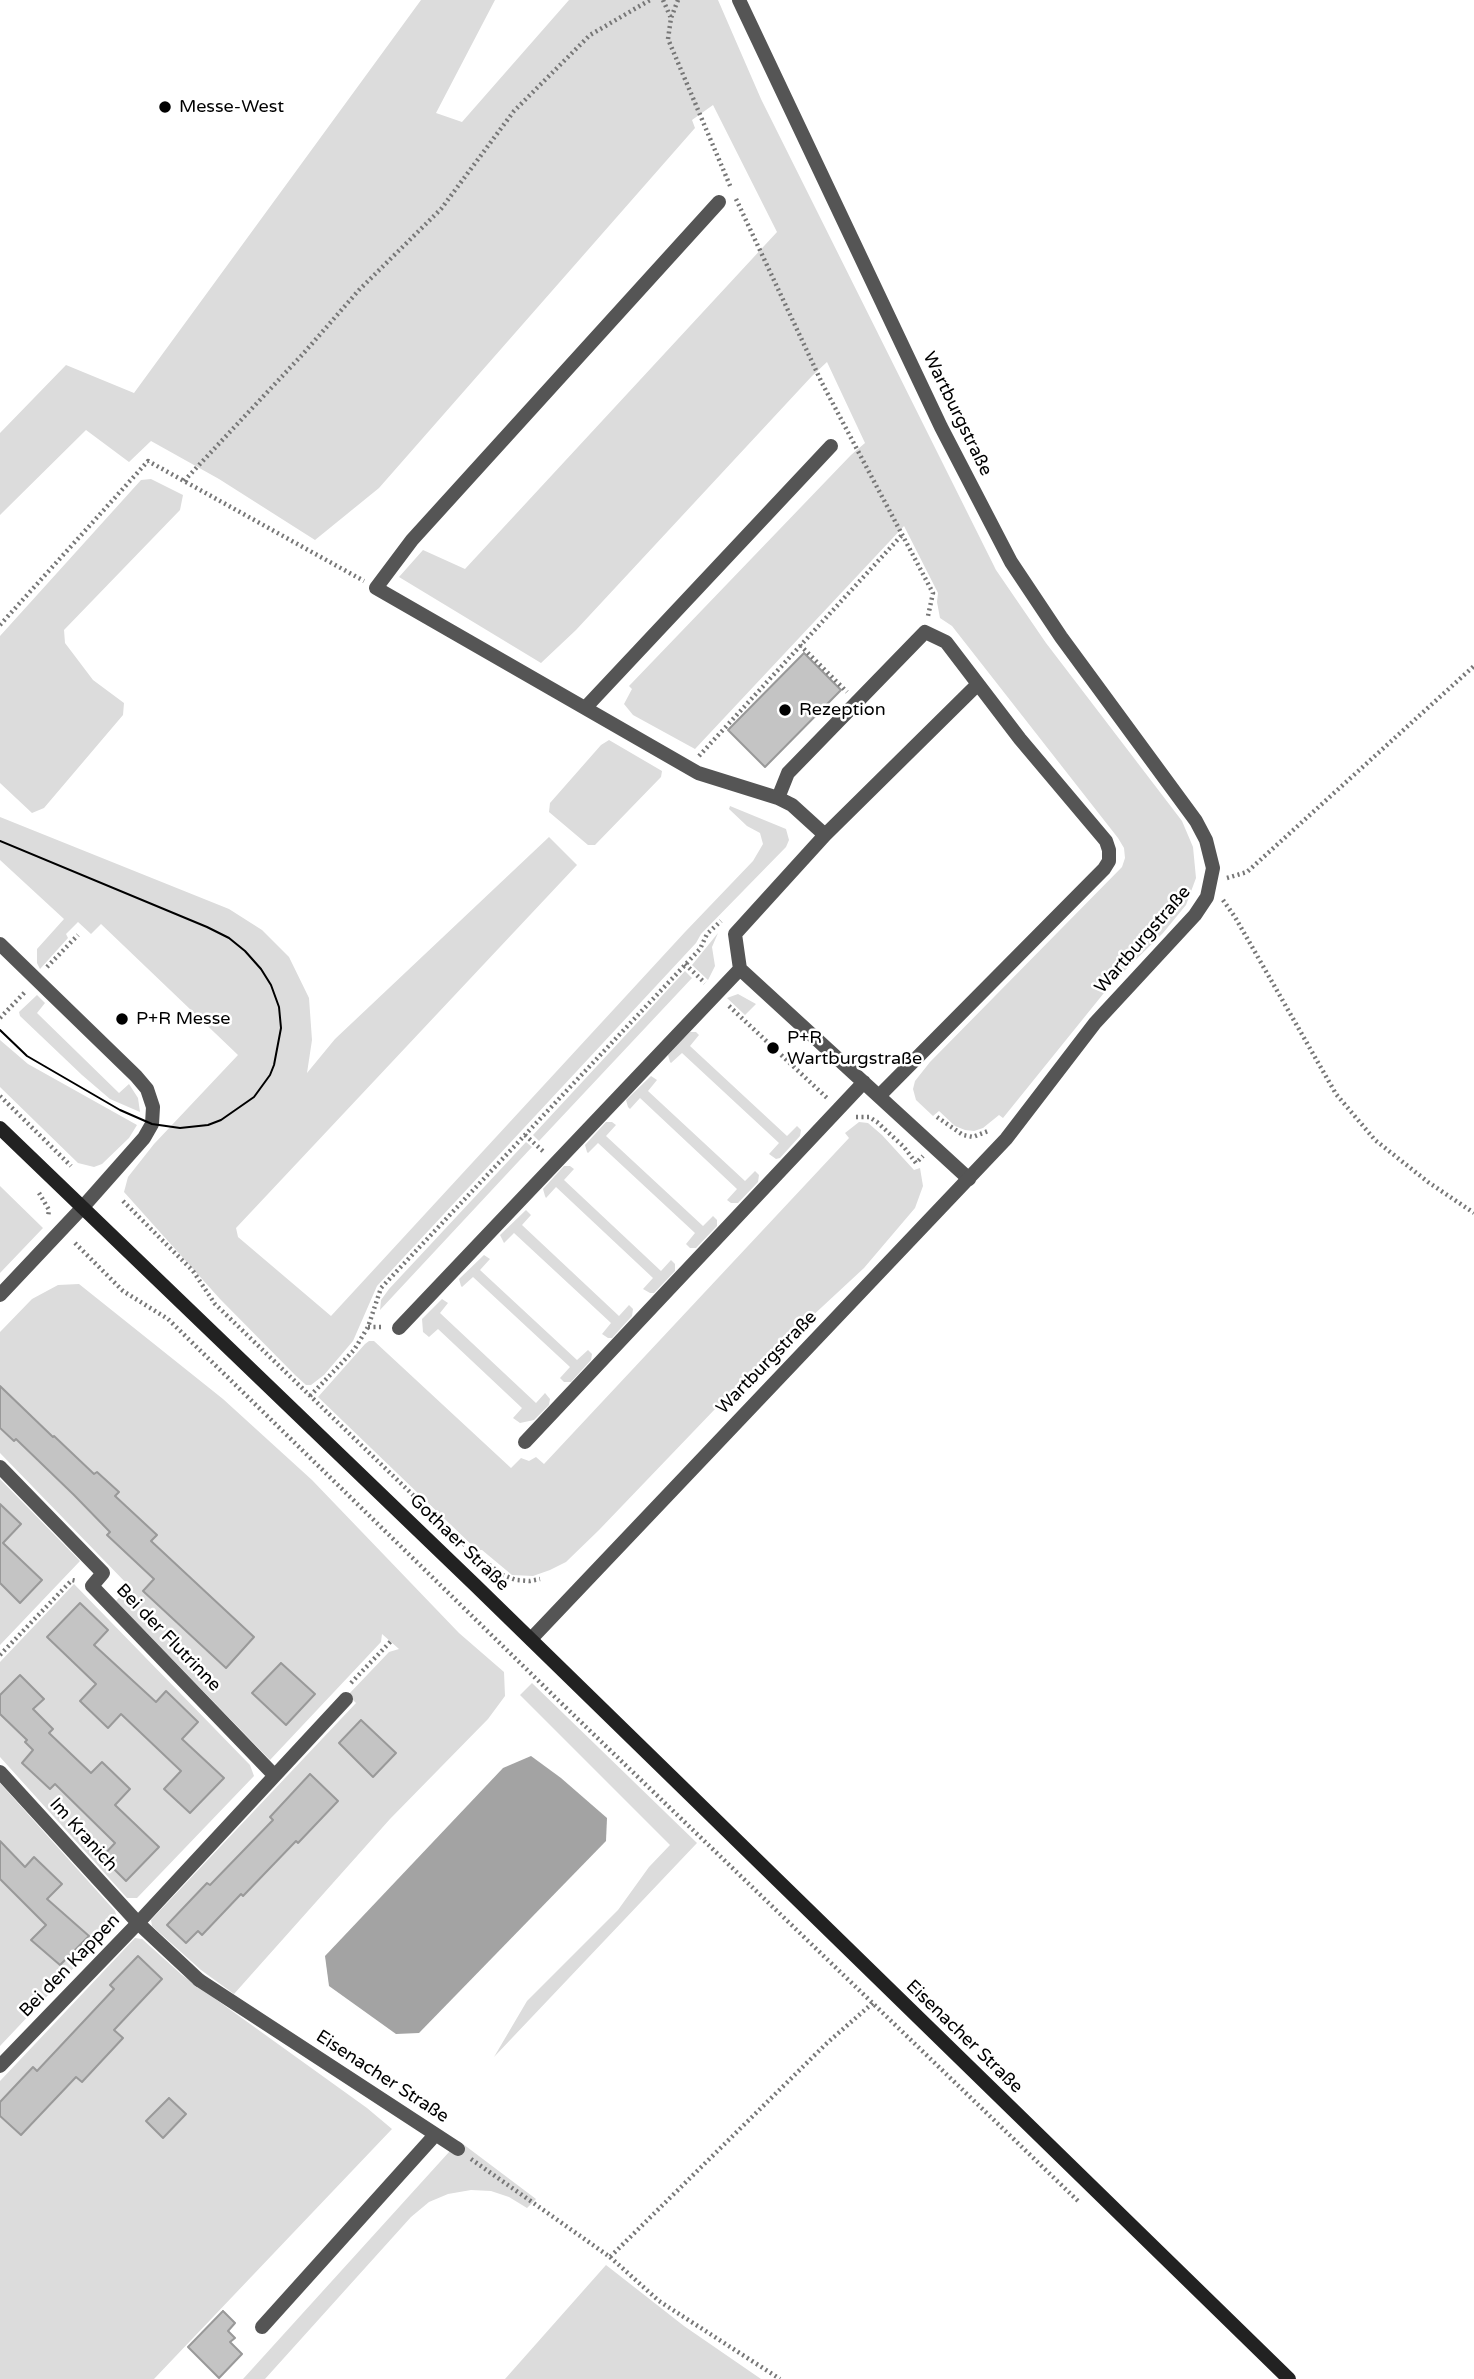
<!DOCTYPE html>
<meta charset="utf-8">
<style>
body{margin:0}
canvas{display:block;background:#fff}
</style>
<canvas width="1474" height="2379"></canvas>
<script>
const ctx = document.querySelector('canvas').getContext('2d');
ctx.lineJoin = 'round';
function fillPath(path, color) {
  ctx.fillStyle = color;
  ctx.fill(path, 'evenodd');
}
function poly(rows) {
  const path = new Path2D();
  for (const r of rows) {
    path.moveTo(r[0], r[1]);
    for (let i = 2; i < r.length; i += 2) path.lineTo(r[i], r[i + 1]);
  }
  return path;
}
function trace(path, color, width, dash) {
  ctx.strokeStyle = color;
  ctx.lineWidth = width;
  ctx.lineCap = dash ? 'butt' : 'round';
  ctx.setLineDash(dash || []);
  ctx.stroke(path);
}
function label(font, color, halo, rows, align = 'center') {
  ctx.font = font + ' "Varela Round",sans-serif';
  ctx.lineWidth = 5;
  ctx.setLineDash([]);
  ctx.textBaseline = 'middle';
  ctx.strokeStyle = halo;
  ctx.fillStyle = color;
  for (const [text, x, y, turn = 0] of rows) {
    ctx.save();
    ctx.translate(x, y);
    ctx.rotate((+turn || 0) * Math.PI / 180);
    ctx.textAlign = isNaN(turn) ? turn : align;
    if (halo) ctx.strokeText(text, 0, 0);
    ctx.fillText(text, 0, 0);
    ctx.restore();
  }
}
fillPath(poly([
 [421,0,495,0,436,113,462,122,569,0,718,0,761,99,996,570,1046,643,1182,821,1193,847,1196,878,1186,905,1163,933,1112,983,1003,1118,999,1115,983,1128,974,1131,965,1130,955,1126,939,1111,933,1116,916,1100,913,1089,915,1081,930,1062,1122,867,1125,858,1124,848,1118,838,952,626,940,618,937,602,938,593,904,526,695,749,633,715,624,704,632,689,629,686,851,455,865,443,827,362,812,376,576,630,541,663,399,577,423,550,465,569,777,232,713,105,692,120,695,128,379,488,315,540,219,479,151,441,129,462,86,430,0,515,0,433,66,365,134,393],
 [151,479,183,495,180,510,64,630,65,643,93,680,124,703,123,715,44,808,32,813,0,783,0,636,141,480],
 [609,740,662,771,661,777,595,845,588,845,549,812,550,803,601,745],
 [730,806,786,829,789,840,786,847,701,934,696,943,377,1286,353,1341,324,1375,311,1385,306,1385,295,1375,220,1299,124,1192,128,1177,154,1144,238,1055,101,924,91,934,78,922,66,934,68,938,40,969,37,963,37,949,64,919,0,860,0,817,229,909,262,930,289,957,309,998,312,1040,307,1073,335,1039,549,837,577,865,236,1228,238,1237,331,1316,685,932,753,861,763,844,760,833,747,826,729,809],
 [718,933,712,947,715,966,708,980,692,965],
 [685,971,692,978,539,1141,533,1135],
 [738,994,756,1004,745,1015,727,998],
 [37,995,45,1003,37,1013,119,1093,129,1084,138,1098,140,1112,110,1099,82,1075,20,1016,19,1012],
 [690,1032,696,1032,699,1035,690,1046,787,1136,797,1126,801,1130,800,1136,780,1158,776,1159,769,1154,779,1143,682,1053,671,1063,670,1062,668,1055],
 [0,1040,28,1064,137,1125,129,1138,102,1164,94,1167,78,1163,0,1087],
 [651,1076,657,1080,648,1091,745,1181,755,1171,759,1175,758,1182,738,1203,731,1203,727,1200,737,1189,640,1098,630,1109,628,1107,626,1100],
 [606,1122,612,1122,616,1125,606,1136,703,1226,713,1216,717,1220,717,1226,696,1248,690,1248,686,1244,695,1233,598,1143,588,1153,587,1152,585,1145],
 [859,1122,868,1123,882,1135,914,1170,920,1168,923,1186,915,1208,864,1268,739,1384,599,1530,566,1562,550,1570,533,1576,512,1575,482,1550,477,1550,318,1397,365,1344,369,1341,374,1341,511,1468,521,1458,529,1461,536,1457,544,1464,849,1138,845,1133],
 [526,1142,532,1147,380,1310,381,1300,389,1289],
 [564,1166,570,1166,574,1169,564,1180,661,1271,671,1260,675,1264,675,1271,654,1293,650,1293,643,1289,653,1278,556,1187,546,1198,545,1196,543,1189],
 [0,1186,43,1228,0,1273],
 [526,1210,531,1215,522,1225,619,1316,629,1305,633,1309,632,1316,612,1338,608,1338,602,1334,611,1323,514,1233,504,1243,500,1235],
 [484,1255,490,1259,480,1270,577,1360,588,1350,592,1354,591,1360,571,1382,564,1382,560,1378,570,1367,473,1277,462,1287,461,1286,459,1279],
 [79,1284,223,1399,312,1480,459,1633,504,1672,505,1696,488,1719,390,1819,234,1994,201,1970,152,1926,151,1920,356,1703,348,1695,389,1652,399,1649,382,1634,381,1642,270,1760,116,1601,129,1586,0,1453,0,1332,32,1299,58,1285],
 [442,1299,448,1303,440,1313,536,1403,545,1393,550,1399,549,1405,534,1420,520,1423,513,1418,522,1408,438,1329,429,1337,423,1332,422,1319],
 [0,1479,80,1561,0,1645],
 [74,1584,250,1765,254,1776,137,1898,127,1898,0,1757,0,1662],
 [532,1683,697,1843,494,2057,527,2001,618,1910,649,1867,670,1845,520,1695],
 [0,1783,115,1911,118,1921,0,2046],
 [135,1938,142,1939,182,1975,367,2108,392,2129,154,2379,0,2379,0,2081],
 [459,2141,536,2199,527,2208,509,2197,491,2191,471,2190,448,2194,429,2202,411,2217,265,2379,243,2379],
 [606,2265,684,2326,761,2379,505,2379]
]), '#dcdcdc');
fillPath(poly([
 [531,1756,561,1778,607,1818,606,1841,419,2033,396,2034,329,1986,325,1956,503,1768]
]), '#a3a3a3');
const building = poly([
 [804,653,841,690,765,767,728,730,804,653],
 [0,1386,53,1437,54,1436,94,1474,97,1472,119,1492,115,1496,157,1535,151,1541,254,1637,226,1668,143,1591,154,1579,107,1535,110,1532,74,1495,16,1439,14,1441,0,1428,0,1386],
 [0,1504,21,1524,3,1543,42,1580,20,1603,0,1583,0,1504],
 [80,1603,108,1630,94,1645,156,1702,166,1691,198,1722,182,1739,224,1778,190,1813,164,1789,181,1771,121,1714,108,1728,80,1701,96,1684,47,1637,80,1603],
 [281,1663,315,1694,286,1725,252,1693,281,1663],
 [20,1675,44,1699,33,1709,53,1729,49,1733,91,1773,102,1762,130,1789,115,1805,159,1847,126,1881,102,1857,115,1843,55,1784,50,1789,22,1763,33,1750,25,1742,27,1740,0,1714,0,1695,20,1675],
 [361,1720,396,1753,373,1777,339,1743,361,1720],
 [310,1774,338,1801,298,1843,296,1841,243,1896,241,1894,202,1935,198,1931,186,1943,167,1925,207,1883,210,1885,273,1820,270,1817,310,1774],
 [0,1841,25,1867,34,1857,62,1884,47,1899,89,1936,60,1965,31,1940,46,1925,0,1879,0,1841],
 [138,1956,162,1979,114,2030,123,2038,82,2082,76,2077,21,2135,0,2116,0,2102,33,2067,37,2071,114,1989,110,1985,138,1956],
 [169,2098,186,2114,163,2138,146,2121,169,2098],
 [223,2311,235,2323,228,2331,235,2338,230,2342,242,2354,219,2378,188,2347,223,2311]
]);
fillPath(building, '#c4c4c4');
trace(building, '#999', 2);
trace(poly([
 [663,0,671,18],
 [678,0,671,18,668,39,731,188],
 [736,199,822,383,933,593,928,616],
 [184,481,302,355,359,290,441,209,514,111,590,35,650,0],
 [0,625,148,461,364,581],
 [800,645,847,692],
 [699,756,902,535],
 [1227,878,1247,872,1474,666],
 [1223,900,1235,917,1336,1094,1375,1140,1428,1182,1474,1213],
 [685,964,705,983],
 [47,967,78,935],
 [729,1006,827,1098],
 [0,1018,25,992],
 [0,1096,71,1166],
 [856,1117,869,1117,877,1122,904,1147,916,1163,923,1156],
 [937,1117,963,1135,973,1137,988,1131],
 [525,1135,545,1153],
 [39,1193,49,1210,48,1217],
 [123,1201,193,1271,215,1304,473,1553,503,1575,516,1580,530,1581,540,1579],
 [75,1243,123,1291,168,1319,558,1700,1078,2201],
 [368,1327,384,1327],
 [310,1396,354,1350,368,1327,381,1288,700,949,707,934,721,921],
 [0,1655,72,1580,77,1581],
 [351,1683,392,1640],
 [471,2159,610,2257,827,2043,874,2002],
 [610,2257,659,2301,780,2379]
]), '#777', 4.5, [2, 3.5]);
trace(poly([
 [719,202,412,540,376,588,698,773,778,798,792,805,825,835],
 [586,707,831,446],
 [778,798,788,773,925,632,946,642,1020,739,1106,841,1109,850,1109,861,1104,869,879,1096],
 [0,944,136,1076,147,1089,153,1107,152,1124,144,1138,82,1208],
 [969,1179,740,969,735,934,825,835,978,684],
 [399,1328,740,969],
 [525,1442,864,1082],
 [199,1980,458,2149],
 [262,2327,435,2135]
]), '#555', 14);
trace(poly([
 [0,1295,82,1208],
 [0,1467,103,1573,92,1586,274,1775],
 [531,1639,1006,1139,1095,1023,1195,915,1207,897,1213,868,1206,840,1196,821,1061,637,1011,562,941,427,739,0],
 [0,1772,138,1923,199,1980],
 [0,2066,138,1923,346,1699]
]), '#555', 14);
trace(poly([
 [0,1128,475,1585,1289,2379]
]), '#222', 14);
trace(poly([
 [0,841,207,927,229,938,245,951,261,969,271,985,279,1007,281,1028,274,1065,270,1075,254,1097,221,1120,208,1125,180,1128,152,1124,120,1110,27,1056,0,1030]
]), '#000', 2);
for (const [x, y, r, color] of [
 [165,107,7,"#000"],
 [785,710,7,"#000"],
 [122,1019,7,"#000"],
 [773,1048,7,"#000"]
]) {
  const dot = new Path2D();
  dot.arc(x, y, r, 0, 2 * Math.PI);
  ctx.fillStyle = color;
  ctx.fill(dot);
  trace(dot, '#fff', 2.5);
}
label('18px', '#000', '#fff', [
 ["Messe-West",179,107],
 ["Rezeption",799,710],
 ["P+R Messe",136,1019],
 ["P+R",787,1038],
 ["Wartburgstraße",787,1059]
], 'left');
label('18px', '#000', '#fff', [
 ["Wartburgstraße",957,414,64],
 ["Wartburgstraße",1143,940,-49],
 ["Wartburgstraße",767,1363,-46],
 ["Gothaer Straße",459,1543,44],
 ["Bei der Flutrinne",168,1638,46],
 ["Im Kranich",83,1835,48],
 ["Bei den Kappen",70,1966,-46],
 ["Eisenacher Straße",964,2037,44],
 ["Eisenacher Straße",382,2077,33]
]);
</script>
